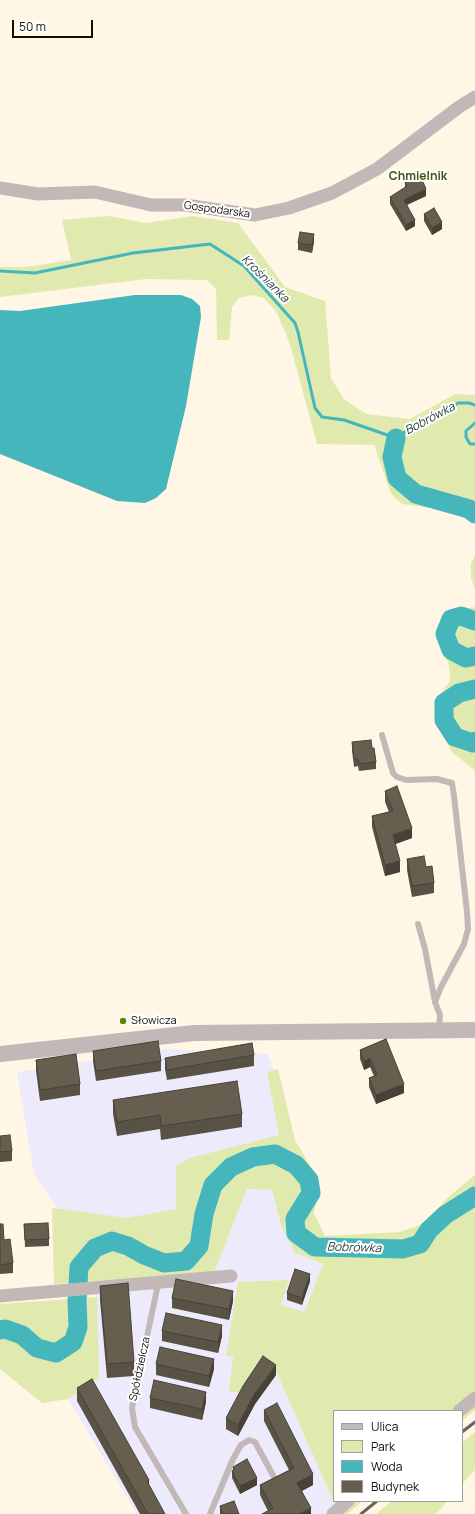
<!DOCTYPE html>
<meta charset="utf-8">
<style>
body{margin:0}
#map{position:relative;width:475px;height:1514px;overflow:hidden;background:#fff6e5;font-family:Manrope,sans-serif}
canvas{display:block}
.legend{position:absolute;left:333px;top:1410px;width:130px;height:92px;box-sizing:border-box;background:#fff;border:1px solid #a09f9c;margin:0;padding:5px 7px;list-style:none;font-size:12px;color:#110e08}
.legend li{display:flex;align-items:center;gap:8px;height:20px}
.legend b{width:20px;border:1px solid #a09f9c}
.scale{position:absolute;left:12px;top:20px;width:81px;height:18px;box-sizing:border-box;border:2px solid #110e08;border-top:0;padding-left:5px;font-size:12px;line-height:14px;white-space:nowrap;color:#110e08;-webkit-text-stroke:3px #fff;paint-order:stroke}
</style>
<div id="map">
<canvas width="475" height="1514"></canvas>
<ul class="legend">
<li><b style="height:5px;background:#c1b8b7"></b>Ulica</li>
<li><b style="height:11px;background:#e0eaae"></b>Park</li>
<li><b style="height:11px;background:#44b6bc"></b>Woda</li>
<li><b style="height:11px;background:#665f50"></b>Budynek</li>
</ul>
<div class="scale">50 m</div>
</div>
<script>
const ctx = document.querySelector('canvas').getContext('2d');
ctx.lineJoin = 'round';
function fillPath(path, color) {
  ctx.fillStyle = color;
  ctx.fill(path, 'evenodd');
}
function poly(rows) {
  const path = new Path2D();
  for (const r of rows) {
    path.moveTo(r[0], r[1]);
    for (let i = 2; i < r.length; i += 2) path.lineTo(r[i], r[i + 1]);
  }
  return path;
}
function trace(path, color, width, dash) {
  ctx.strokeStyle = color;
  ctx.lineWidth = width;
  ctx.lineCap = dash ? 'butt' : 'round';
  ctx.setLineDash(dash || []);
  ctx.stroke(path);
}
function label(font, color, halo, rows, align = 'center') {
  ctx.font = font + ' Manrope,sans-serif';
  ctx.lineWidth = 4;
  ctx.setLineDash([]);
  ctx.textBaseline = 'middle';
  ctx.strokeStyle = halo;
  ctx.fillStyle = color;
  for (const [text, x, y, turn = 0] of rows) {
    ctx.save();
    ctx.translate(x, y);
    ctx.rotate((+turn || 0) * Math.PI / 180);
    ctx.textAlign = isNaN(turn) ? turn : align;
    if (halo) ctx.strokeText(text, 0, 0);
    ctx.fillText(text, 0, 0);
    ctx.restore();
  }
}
fillPath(poly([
 [163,1049,268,1054,276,1078,285,1140,217,1150,174,1232,76,1235,34,1174,17,1072],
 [247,1189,272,1190,281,1225,323,1264,304,1312,281,1305,288,1280,226,1355,233,1357,229,1391,261,1361,271,1360,339,1514,137,1514,68,1399,99,1378,95,1281,214,1273]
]), '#edeafc');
fillPath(poly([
 [109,216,146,223,193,216,238,223,285,287,325,301,331,378,344,399,366,414,410,419,455,394,475,395,475,522,467,513,402,504,391,494,374,445,317,444,290,344,277,313,264,298,251,295,239,298,232,307,229,340,217,340,216,289,207,280,146,279,0,297,0,267,26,267,71,260,62,220],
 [475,555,475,588,471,579,471,563],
 [475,607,475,774,474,770,451,751,435,718,435,701,450,681,449,666,436,630,442,618,453,611],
 [278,1069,295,1140,316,1176,318,1193,314,1213,325,1236,400,1232,425,1223,447,1198,475,1175,475,1410,462,1421,462,1411,334,1411,334,1501,363,1501,347,1514,339,1514,271,1360,261,1361,238,1393,229,1391,233,1357,226,1356,238,1282,289,1280,281,1305,304,1312,323,1264,295,1253,281,1225,272,1190,247,1189,214,1273,54,1284,52,1208,127,1218,176,1209,176,1166,190,1158,279,1135,267,1072],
 [97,1297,99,1378,68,1399,42,1403,0,1369,0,1304],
 [475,1432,475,1470,462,1484,462,1443],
 [392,1501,447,1501,436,1514,376,1514]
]), '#e0eaae');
fillPath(poly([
 [135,295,181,295,192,299,200,306,201,317,186,406,166,489,156,498,145,503,117,501,0,454,0,310,20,311]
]), '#44b6bc');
trace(poly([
 [0,271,35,273,133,253,210,244,244,266,295,323,298,332,315,408,322,417,344,420,396,438,415,425,433,419,458,403,469,403,475,405],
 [475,423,466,431,466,437,470,444,475,444]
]), '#44b6bc', 3);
trace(poly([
 [396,438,392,457,397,478,416,494,469,509,475,514],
 [475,621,461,616,451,619,445,634,451,650,466,658,475,656],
 [475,689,459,693,444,703,444,720,455,737,473,743,475,741],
 [0,1330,5,1329,22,1335,37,1348,56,1353,73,1342,78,1327,77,1301,79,1267,95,1248,112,1241,128,1246,144,1255,164,1263,186,1261,199,1246,204,1214,213,1185,231,1167,253,1157,275,1154,296,1165,309,1180,311,1193,295,1219,296,1233,315,1247,403,1249,420,1244,429,1230,445,1215,475,1196]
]), '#44b6bc', 19);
trace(poly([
 [382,735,393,773,397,777,406,780,437,779,452,783,454,796,467,912,468,929,464,944,441,987,435,1002],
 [418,924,425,949,435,1002,440,1015,439,1030],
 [158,1284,132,1408,135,1427,186,1514],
 [210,1514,233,1459,241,1445,249,1440,255,1442,274,1477]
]), '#c1b8b7', 6);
trace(poly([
 [0,188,38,194,95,192,151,205,185,205,255,215,289,208,332,193,377,169,459,107,475,97],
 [0,1296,231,1276],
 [459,1411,475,1398],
 [333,1514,348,1501]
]), '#c1b8b7', 13);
trace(poly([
 [0,1054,194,1033,475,1030]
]), '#c1b8b7', 16);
trace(poly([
 [462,1432,475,1422],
 [361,1514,377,1501]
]), '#686359', 3);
fillPath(poly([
 [405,182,426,196,407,205,415,226,406,231,390,204,390,197,405,188],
 [424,214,442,229,432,235,424,221],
 [314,241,312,253,298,250,298,243],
 [352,742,372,748,376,762,376,769,359,771,358,766,354,767,352,750],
 [385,791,412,838,395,844,400,872,385,876,372,827,372,816,389,812,385,802],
 [407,859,426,867,434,883,434,893,412,897,407,870],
 [386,1039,404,1093,376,1104,369,1087,369,1078,374,1076,370,1067,364,1070,360,1059,360,1050],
 [93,1051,161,1061,161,1071,96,1081,93,1061],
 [254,1055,254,1066,167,1080,165,1069,165,1058],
 [36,1060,80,1084,80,1095,40,1101,36,1071],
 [113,1100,242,1114,242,1127,161,1140,160,1129,117,1136,113,1114],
 [0,1136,12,1151,12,1161,0,1162],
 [0,1224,4,1240,13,1263,13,1273,0,1274],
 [24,1224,49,1239,49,1246,25,1247],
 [310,1281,302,1305,287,1300,287,1293],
 [100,1286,134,1362,134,1376,107,1378,100,1300],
 [172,1298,233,1301,229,1320,172,1308],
 [162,1331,222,1336,218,1353,162,1341],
 [156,1364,214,1369,209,1387,156,1375],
 [276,1375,255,1404,238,1436,226,1429,226,1418],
 [77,1388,149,1486,165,1514,140,1514,77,1401],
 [150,1398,206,1402,202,1420,150,1408],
 [264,1410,313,1485,302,1491,311,1514,268,1511,260,1495,260,1485,289,1470,264,1421],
 [233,1467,257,1485,240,1494,232,1478,232,1471,233,1470],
 [220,1506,239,1514,220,1514]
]), '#585245');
fillPath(poly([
 [426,189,426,196,404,206,404,200],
 [415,220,415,226,406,231,406,225],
 [442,222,442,229,432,235,432,228],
 [314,234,314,241,312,253,312,245],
 [412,828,412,838,393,845,393,835],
 [400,861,400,872,385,876,385,865],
 [370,1058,370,1067,364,1070,364,1061],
 [404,1084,404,1093,376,1104,376,1095],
 [310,1274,310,1281,302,1305,302,1298],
 [233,1291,233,1301,229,1320,229,1309],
 [222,1325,222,1336,218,1353,218,1342],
 [214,1359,214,1369,209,1387,209,1376],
 [276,1365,276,1375,255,1404,238,1436,238,1425,255,1393],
 [206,1392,206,1402,202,1420,202,1409],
 [313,1474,313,1485,297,1493,297,1483],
 [257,1478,257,1485,240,1494,240,1486],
 [149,1480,149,1494,147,1481],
 [311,1508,311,1514,299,1514]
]), '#474238');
const building = poly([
 [420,175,426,189,404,200,415,220,406,225,390,197,407,186,405,182,420,175],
 [434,208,442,222,432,228,424,214,434,208],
 [300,232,314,234,312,245,298,243,300,232],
 [371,740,372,748,374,748,376,762,359,764,358,759,354,759,352,742,371,740],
 [397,786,412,828,393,835,400,861,385,865,372,816,393,811,385,791,397,786],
 [424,856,426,867,432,866,434,883,412,886,407,859,424,856],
 [386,1039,404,1084,376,1095,369,1078,377,1075,370,1058,364,1061,360,1050,386,1039],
 [158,1041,161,1061,96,1071,93,1051,158,1041],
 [252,1043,254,1055,167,1070,165,1058,252,1043],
 [76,1054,80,1084,40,1090,36,1060,76,1054],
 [237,1081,242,1114,161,1126,160,1115,117,1122,113,1100,237,1081],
 [10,1135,12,1151,0,1152,0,1136,10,1135],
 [48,1223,49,1239,25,1240,24,1224,48,1223],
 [0,1224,3,1224,4,1240,10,1239,13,1263,0,1265,0,1224],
 [295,1269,310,1274,302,1298,287,1293,295,1269],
 [176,1279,233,1291,229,1309,172,1298,176,1279],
 [128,1283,134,1362,107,1364,100,1286,128,1283],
 [166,1313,222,1325,218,1342,162,1331,166,1313],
 [160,1347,214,1359,209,1376,156,1364,160,1347],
 [263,1356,276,1365,255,1393,238,1425,226,1418,243,1386,263,1356],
 [92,1379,149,1480,147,1481,165,1514,148,1514,77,1388,92,1379],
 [154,1380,206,1392,202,1409,150,1398,154,1380],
 [277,1403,313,1474,297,1483,311,1508,299,1514,262,1514,273,1508,260,1485,294,1468,264,1410,277,1403],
 [247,1459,257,1478,240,1486,232,1471,234,1469,233,1467,247,1459],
 [234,1501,239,1514,223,1514,220,1506,234,1501]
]);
fillPath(building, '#665f50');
trace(building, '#474238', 1);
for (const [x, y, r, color] of [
 [123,1021,4,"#608507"]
]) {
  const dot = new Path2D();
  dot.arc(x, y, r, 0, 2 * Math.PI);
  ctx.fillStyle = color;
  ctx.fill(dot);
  trace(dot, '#fff', 1.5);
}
label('11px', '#110e08', '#fff', [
 ["Gospodarska",217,210,8],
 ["Spółdzielcza",140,1369,-78]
]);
label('11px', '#110e08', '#fff', [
 ["Słowicza",131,1021]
], 'left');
label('bold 12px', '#3d550b', '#fff', [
 ["Chmielnik",418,177]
]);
label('italic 12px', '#243e3f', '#fff', [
 ["Krośnianka",265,279,45],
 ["Bobrówka",430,419,-28],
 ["Bobrówka",354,1248,2]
]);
</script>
